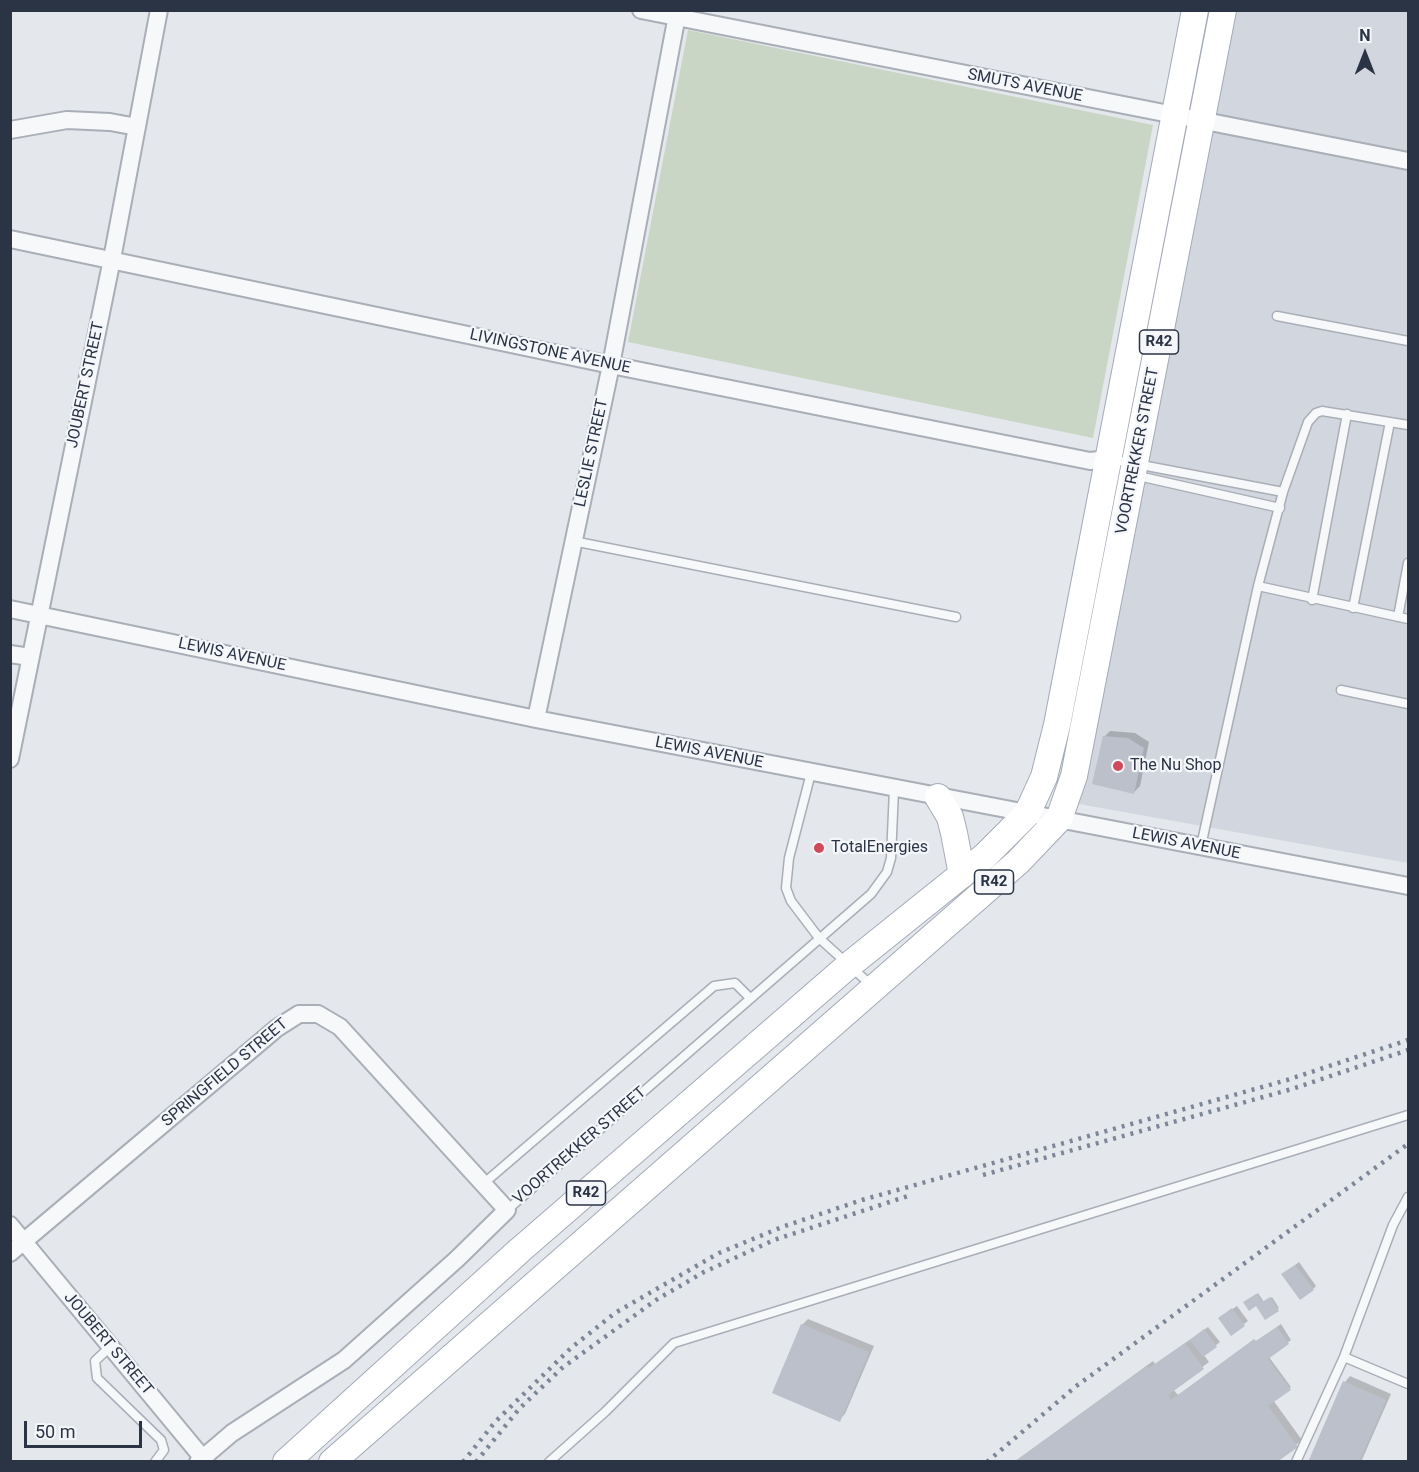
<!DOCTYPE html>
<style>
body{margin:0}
#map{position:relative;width:1419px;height:1472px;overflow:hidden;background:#e4e7ec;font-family:Roboto,sans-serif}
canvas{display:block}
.frame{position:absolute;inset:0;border:12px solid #2b3445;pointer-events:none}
.north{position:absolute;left:1335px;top:24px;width:60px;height:60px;-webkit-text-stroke:4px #f4f6f9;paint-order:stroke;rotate:0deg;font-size:16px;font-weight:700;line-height:24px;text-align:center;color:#2b3445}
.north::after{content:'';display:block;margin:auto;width:21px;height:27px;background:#2b3445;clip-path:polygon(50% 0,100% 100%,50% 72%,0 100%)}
.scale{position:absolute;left:24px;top:1421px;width:118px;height:27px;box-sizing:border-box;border:3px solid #2b3445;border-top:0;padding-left:8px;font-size:18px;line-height:21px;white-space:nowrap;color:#2b3445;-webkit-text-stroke:4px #f4f6f9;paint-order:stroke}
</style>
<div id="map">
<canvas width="1419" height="1472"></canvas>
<div class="frame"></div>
<div class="north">N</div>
<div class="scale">50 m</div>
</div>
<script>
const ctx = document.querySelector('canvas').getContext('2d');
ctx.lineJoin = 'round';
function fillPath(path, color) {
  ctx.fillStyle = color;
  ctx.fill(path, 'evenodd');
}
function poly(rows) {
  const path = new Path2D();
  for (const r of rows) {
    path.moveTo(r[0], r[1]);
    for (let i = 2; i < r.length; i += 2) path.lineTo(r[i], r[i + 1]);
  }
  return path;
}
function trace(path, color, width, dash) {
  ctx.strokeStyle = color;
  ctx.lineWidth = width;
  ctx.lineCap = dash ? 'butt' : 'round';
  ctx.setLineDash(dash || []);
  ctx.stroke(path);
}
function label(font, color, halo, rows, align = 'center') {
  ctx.font = font + ' Roboto,sans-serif';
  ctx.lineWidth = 4.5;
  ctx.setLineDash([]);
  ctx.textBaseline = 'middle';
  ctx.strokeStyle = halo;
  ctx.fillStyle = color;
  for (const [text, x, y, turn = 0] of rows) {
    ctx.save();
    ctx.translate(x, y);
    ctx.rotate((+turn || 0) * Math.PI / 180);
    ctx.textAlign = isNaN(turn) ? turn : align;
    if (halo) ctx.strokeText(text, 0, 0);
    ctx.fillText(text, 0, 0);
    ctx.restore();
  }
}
fillPath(poly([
 [1236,11,1408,11,1408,863,1079,804]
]), '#d2d6de');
fillPath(poly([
 [688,30,1153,125,1093,438,628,342]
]), '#c9d6c5');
fillPath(poly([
 [1110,731,1135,733,1149,742,1140,786,1134,792,1104,737],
 [1299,1262,1316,1286,1313,1289,1287,1271],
 [1258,1293,1264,1302,1272,1297,1279,1308,1266,1318,1257,1304,1245,1303],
 [1237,1306,1248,1321,1231,1334,1224,1315],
 [808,1319,874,1346,845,1414,839,1420,802,1325],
 [1281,1324,1291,1340,1269,1357,1291,1387,1273,1400,1302,1440,1274,1462,1014,1462,1153,1361,1155,1364,1208,1327,1220,1342,1204,1355,1209,1362,1173,1389,1178,1395],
 [1350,1376,1391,1394,1361,1462,1310,1462,1345,1382]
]), '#0003');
fillPath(poly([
 [1103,736,1128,738,1144,748,1134,794,1092,784],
 [1295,1265,1314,1290,1300,1300,1281,1274],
 [1256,1294,1262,1302,1270,1297,1279,1311,1265,1320,1256,1306,1249,1311,1243,1302],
 [1232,1308,1245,1326,1231,1336,1218,1318],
 [801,1324,869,1352,840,1422,772,1393],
 [1277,1327,1289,1344,1268,1359,1291,1390,1268,1406,1298,1447,1277,1462,1014,1462,1147,1366,1149,1368,1185,1343,1204,1369,1168,1395,1171,1400,1254,1339,1256,1341],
 [1204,1329,1217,1347,1203,1357,1190,1340],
 [1343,1381,1386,1400,1359,1462,1308,1462]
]), '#bbc0ca');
const lane = poly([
 [1277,316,1408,341],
 [1110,459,1283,492],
 [1134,475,1280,508],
 [573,541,956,617],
 [1258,586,1408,619],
 [1312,600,1347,414],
 [1353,608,1390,422],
 [1398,617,1408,563],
 [1341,690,1408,704],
 [811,773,789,858,786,888,791,901,819,938,871,985],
 [1201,846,1258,586,1283,492,1308,422,1316,413,1322,411,1408,425],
 [483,1184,714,986,735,983,750,998],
 [507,1210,871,894,887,872,891,858,894,789],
 [110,1347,95,1361,97,1378,161,1440,164,1450,155,1462],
 [1344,1357,1408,1384],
 [549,1462,605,1412,674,1343,1408,1115],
 [1296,1462,1344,1357,1393,1225,1408,1197]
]);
const street = poly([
 [641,10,1408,161],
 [10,130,67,120,110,122,137,127],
 [10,239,611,365,1090,461,1108,459],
 [10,609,536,719,1408,886],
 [10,654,30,657],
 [536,719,611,365,678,10],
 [10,759,112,259,159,10],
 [10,1225,206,1462],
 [10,1253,277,1028,299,1014,318,1014,340,1027,507,1210,457,1259,344,1360,232,1433,198,1462]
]);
const primary = poly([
 [938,797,950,817,954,833,962,875],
 [286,1462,520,1250,848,966,985,856,1027,814,1044,777,1057,725,1195,10],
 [332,1462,1018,862,1059,819,1074,776,1223,10]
]);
trace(lane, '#a9aeb7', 11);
trace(street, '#a9aeb7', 20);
trace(primary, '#a3abb8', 28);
trace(lane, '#f7f8fa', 8);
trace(street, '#f7f8fa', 16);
trace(primary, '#fff', 26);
trace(poly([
 [983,1175,1292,1089,1408,1050],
 [463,1462,495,1422,571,1348,615,1313,719,1253,782,1227,862,1200,1287,1080,1408,1040],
 [476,1462,519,1409,562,1368,656,1300,704,1272,774,1240,908,1196],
 [987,1462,1075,1387,1408,1144]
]), '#7d8696', 4.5, [3, 6]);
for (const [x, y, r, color] of [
 [1118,766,6,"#d1495b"],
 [819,848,6,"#d1495b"]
]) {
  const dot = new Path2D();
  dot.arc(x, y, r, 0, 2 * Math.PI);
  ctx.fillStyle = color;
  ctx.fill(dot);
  trace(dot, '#f4f6f9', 2);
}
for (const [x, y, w] of [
 [1159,342,39],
 [994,882,39],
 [586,1193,39]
]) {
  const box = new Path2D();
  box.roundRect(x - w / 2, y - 12, w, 24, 4.5);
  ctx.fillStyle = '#f4f6f9';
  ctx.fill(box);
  trace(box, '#2b3445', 1.5);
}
label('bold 15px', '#2b3445', null, [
 ["R42",1159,342],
 ["R42",994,882],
 ["R42",586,1193]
]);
label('16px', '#2b3445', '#f4f6f9', [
 ["SMUTS AVENUE",1025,86,11],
 ["LIVINGSTONE AVENUE",550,352,12],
 ["JOUBERT STREET",86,385,-78],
 ["VOORTREKKER STREET",1138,451,-79],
 ["LESLIE STREET",592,453,-78],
 ["LEWIS AVENUE",232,655,12],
 ["LEWIS AVENUE",709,753,11],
 ["LEWIS AVENUE",1186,844,11],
 ["SPRINGFIELD STREET",225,1073,-40],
 ["VOORTREKKER STREET",580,1146,-41],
 ["JOUBERT STREET",108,1344,50]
]);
label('16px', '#2b3445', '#f4f6f9', [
 ["The Nu Shop",1130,766],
 ["TotalEnergies",831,848]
], 'left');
</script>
